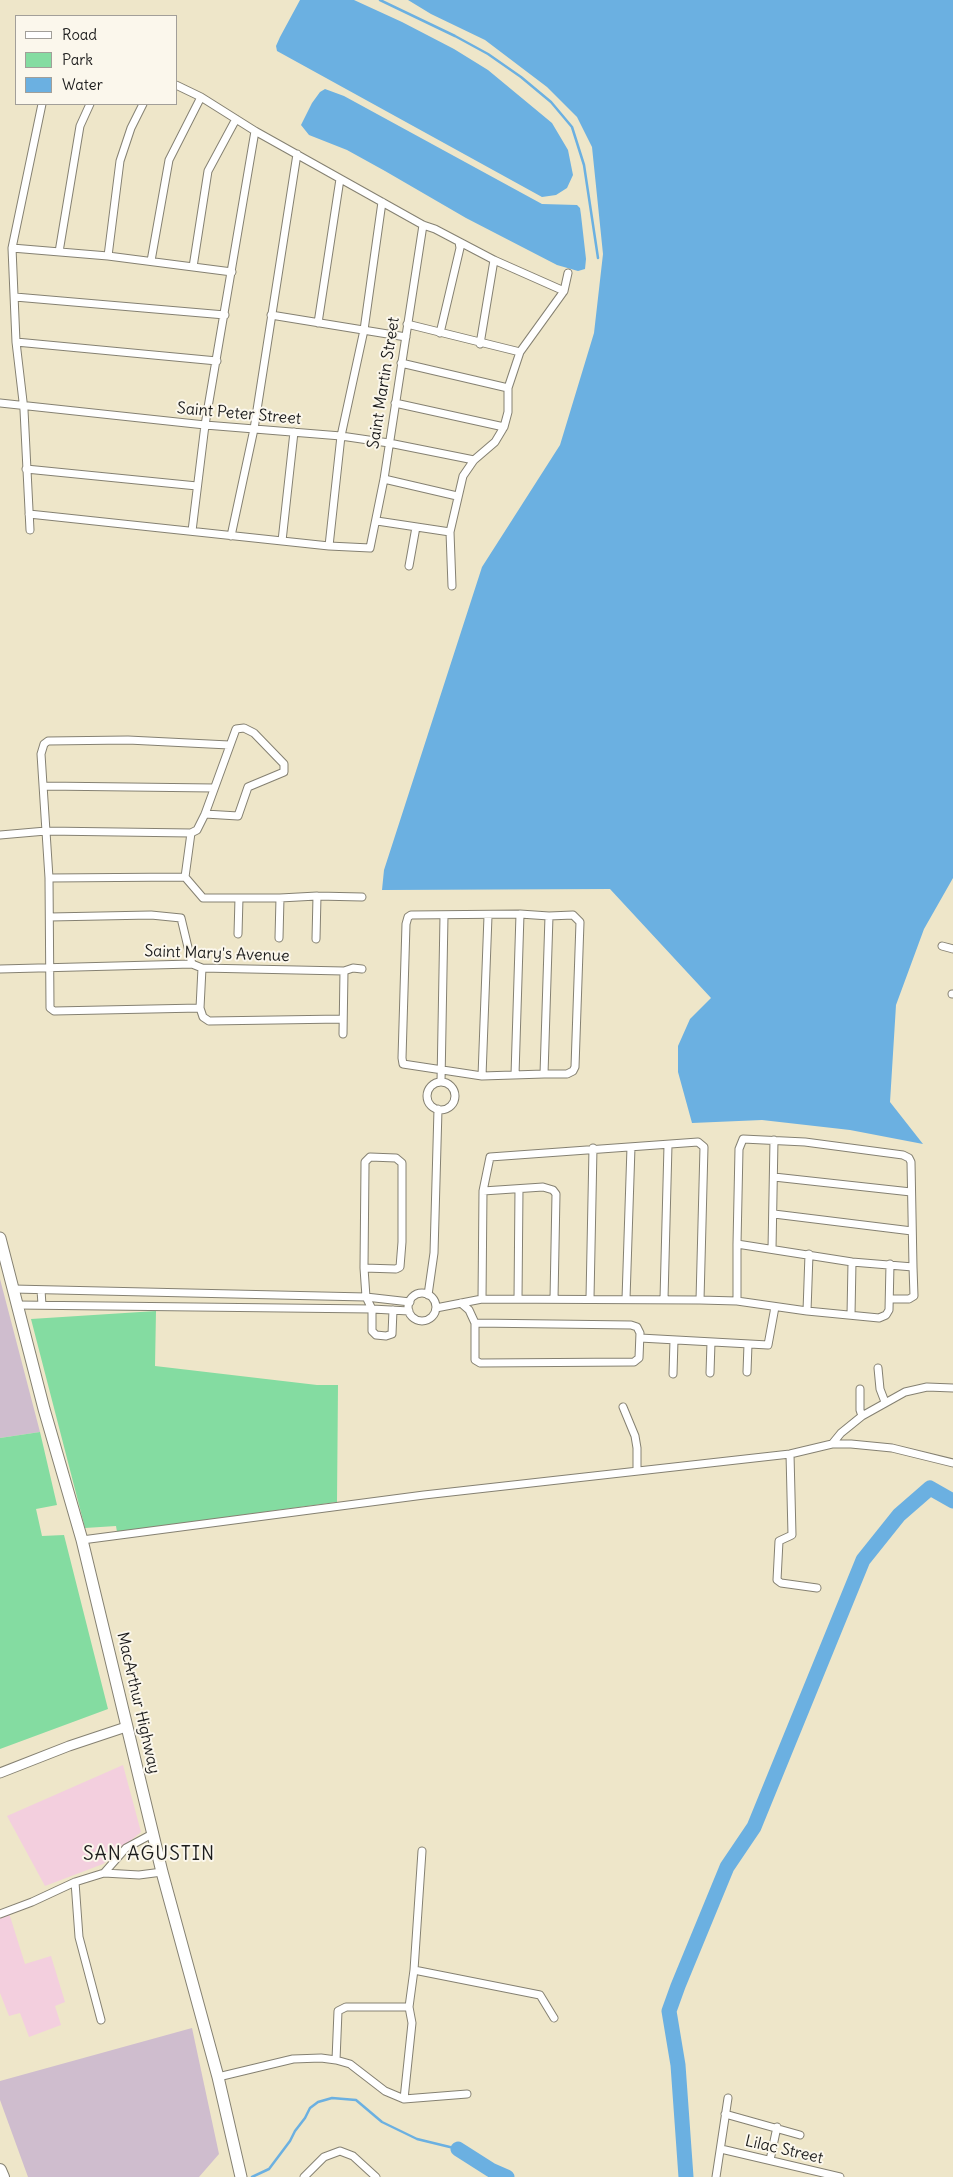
<!DOCTYPE html>
<style>
body{margin:0}
#map{position:relative;width:953px;height:2177px;overflow:hidden;background:#eee6c9;font-family:Delius,sans-serif}
canvas{display:block}
.legend{position:absolute;left:15px;top:15px;width:162px;height:90px;box-sizing:border-box;background:#fbf7ec;border:1px solid #a29f99;margin:0;padding:6px 9px;list-style:none;font-size:15px;color:#1c1c1c}
.legend li{display:flex;align-items:center;gap:10px;height:25px}
.legend b{width:25px;border:1px solid #a29f99}
</style>
<div id="map">
<canvas width="953" height="2177"></canvas>
<ul class="legend">
<li><b style="height:6px;background:#fff"></b>Road</li>
<li><b style="height:14px;background:#84dca1"></b>Park</li>
<li><b style="height:14px;background:#6bb0e1"></b>Water</li>
</ul>
</div>
<script>
const ctx = document.querySelector('canvas').getContext('2d');
ctx.lineJoin = 'round';
function fillPath(path, color) {
  ctx.fillStyle = color;
  ctx.fill(path, 'evenodd');
}
function poly(rows) {
  const path = new Path2D();
  for (const r of rows) {
    if (r.length === 3) {
      path.moveTo(r[0] + r[2], r[1]);
      path.arc(r[0], r[1], r[2], 0, 2 * Math.PI);
      continue;
    }
    path.moveTo(r[0], r[1]);
    for (let i = 2; i < r.length; i += 2) path.lineTo(r[i], r[i + 1]);
  }
  return path;
}
function trace(path, color, width, dash) {
  ctx.strokeStyle = color;
  ctx.lineWidth = width;
  ctx.lineCap = dash ? 'butt' : 'round';
  ctx.setLineDash(dash || []);
  ctx.stroke(path);
}
function label(font, color, halo, rows, align = 'center') {
  ctx.font = font + ' Delius,sans-serif';
  ctx.lineWidth = 4;
  ctx.setLineDash([]);
  ctx.textBaseline = 'middle';
  ctx.strokeStyle = halo;
  ctx.fillStyle = color;
  for (const [text, x, y, turn = 0] of rows) {
    ctx.save();
    ctx.translate(x, y);
    ctx.rotate((+turn || 0) * Math.PI / 180);
    ctx.textAlign = isNaN(turn) ? turn : align;
    if (halo) ctx.strokeText(text, 0, 0);
    ctx.fillText(text, 0, 0);
    ctx.restore();
  }
}
fillPath(poly([
 [123,1765,141,1832,103,1864,45,1886,7,1816],
 [9,1913,25,1964,51,1956,65,2002,55,2006,61,2025,29,2037,20,2013,9,2016,0,1993,0,1916]
]), '#f3cfde');
fillPath(poly([
 [0,1279,40,1432,0,1438],
 [192,2028,219,2154,199,2177,28,2177,0,2100,0,2081]
]), '#cfbdce');
fillPath(poly([
 [156,1311,155,1366,317,1385,338,1385,337,1502,117,1532,116,1526,85,1528,31,1319],
 [40,1432,57,1505,36,1509,42,1536,64,1535,108,1709,0,1749,0,1438]
]), '#84dca1');
fillPath(poly([
 [300,0,354,0,402,22,454,49,488,70,552,123,568,150,573,175,567,188,556,195,542,197,277,51,276,46,280,37],
 [408,0,953,0,953,878,924,929,896,1005,890,1102,923,1144,850,1130,762,1120,692,1123,678,1072,678,1046,690,1019,711,998,610,889,382,890,384,870,482,567,560,445,594,333,603,254,592,147,577,117,547,87,485,40,431,14],
 [325,89,344,96,542,204,577,205,580,208,581,215,586,259,585,269,578,271,557,265,466,218,385,171,347,150,309,135,301,125,312,103,320,92]
]), '#6bb0e1');
trace(poly([
 [380,0,455,36,488,54,521,77,551,102,572,127,584,165,598,258],
 [252,2177,269,2169,290,2141,295,2131,305,2118,310,2108,318,2102,332,2098,356,2100,382,2122,417,2139,458,2149]
]), '#6bb0e1', 2.5);
trace(poly([
 [458,2149,491,2170,507,2177],
 [686,2177,678,2065,669,2011,678,1986,727,1867,754,1827,863,1560,899,1515,930,1488,953,1501]
]), '#6bb0e1', 15);
const minor = poly([
 [176,85,201,97,255,131,423,225,435,229,494,260,564,291],
 [12,248,108,256,232,272],
 [59,252,80,126,90,104],
 [108,256,120,161,131,128,143,104],
 [151,261,169,160,201,97],
 [193,267,208,171,236,119],
 [15,297,225,315],
 [271,315,406,337],
 [318,323,340,179],
 [407,324,520,352],
 [440,333,460,248,459,242],
 [16,342,217,361],
 [480,344,494,260],
 [401,363,508,388],
 [0,403,205,425,341,436,389,443,474,460],
 [395,403,504,427],
 [26,469,197,486],
 [384,479,457,496],
 [29,514,329,546,370,548,384,479,423,225],
 [377,521,450,532],
 [30,530,24,410,16,342,12,248,42,104],
 [192,531,205,425,255,131],
 [231,536,254,429,297,154],
 [282,541,294,432],
 [329,546,341,436,364,330,382,202],
 [409,566,416,527],
 [452,586,450,532,463,476,474,460,495,442,504,427,508,412,508,388,520,352,564,291,568,273],
 [229,745,128,740,48,741,44,744,41,754,49,878,50,1008,54,1011,200,1008,203,1017,209,1021,342,1019],
 [44,786,214,788],
 [0,835,46,831,191,833],
 [185,877,191,833,197,830,205,814,236,729,244,728,254,733,284,764,284,772,248,787,238,816,205,814],
 [49,878,185,877,203,898,280,898,317,896,362,897],
 [520,914,549,916,544,1074,482,1076,403,1064,402,1058,406,924,408,917,411,915,520,914],
 [50,917,151,915,181,918,192,964],
 [238,934,239,898],
 [279,938,280,898],
 [316,939,317,896],
 [942,946,953,949],
 [0,969,192,964,202,968,344,971,353,968,362,969],
 [952,994,953,994],
 [200,1008,202,968],
 [343,1034,344,971],
 [544,1074,567,1074,573,1071,575,1067,580,922,573,915,549,916],
 [515,1075,520,914],
 [482,1076,488,916],
 [441,1082,444,916],
 [441,1096,14],
 [774,1177,911,1192],
 [483,1191,543,1187,553,1190,556,1194,554,1299],
 [774,1214,912,1231],
 [772,1249,774,1140],
 [364,1268,396,1269,400,1267,402,1242,402,1163,396,1158,370,1157,365,1162,365,1166,364,1268,366,1297,372,1309,372,1331,376,1335,386,1336,392,1334,393,1310],
 [13,1289,366,1297,410,1302],
 [41,1290,42,1305],
 [422,1307,14],
 [428,1295,434,1253,438,1109],
 [590,1298,593,1148],
 [518,1299,519,1189],
 [626,1299,631,1147],
 [664,1299,668,1145],
 [890,1299,909,1299,914,1296,913,1267],
 [700,1300,737,1301,737,1244,739,1149,743,1139,805,1142,903,1155,909,1158,911,1162,913,1267,852,1262,737,1244],
 [737,1301,807,1311,879,1318,886,1315,889,1310,890,1264],
 [461,1303,469,1310,475,1323,631,1325,637,1327,640,1333,639,1358,634,1362,480,1363,475,1360,475,1323],
 [17,1305,372,1309,409,1311],
 [436,1308,482,1299,700,1300,704,1147,698,1142,490,1157,483,1191,482,1299],
 [807,1311,809,1254],
 [851,1315,852,1262],
 [640,1338,768,1345,775,1307],
 [878,1368,880,1389,885,1402],
 [747,1372,748,1344],
 [710,1373,711,1342],
 [673,1374,674,1340],
 [860,1389,860,1410,862,1416],
 [623,1407,635,1436,637,1448,637,1471],
 [832,1444,841,1433,862,1416,905,1392,927,1387,953,1388],
 [790,1454,792,1535,779,1541,777,1580,781,1583,817,1588],
 [82,1540,424,1495,790,1454,832,1444,851,1444,892,1448,953,1463],
 [104,1873,126,1848,154,1833],
 [75,1882,79,1937,101,2020],
 [0,1914,32,1902,75,1882,104,1873,139,1875,162,1872],
 [414,1970,540,1995,554,2018],
 [336,2060,338,2011,346,2007,409,2007],
 [218,2077,293,2059,321,2058,336,2060,350,2064,385,2091,404,2099,467,2094],
 [404,2099,412,2023,409,2007,414,1970,422,1851],
 [725,2114,800,2135],
 [721,2149,840,2177],
 [770,2160,777,2127],
 [304,2177,324,2157,340,2151,353,2156,376,2177],
 [716,2177,728,2098]
]);
const secondary = poly([
 [0,1773,69,1746,126,1727]
]);
const trunk = poly([
 [0,1238,44,1409,82,1540,162,1872,218,2077,241,2177]
]);
const motorway = poly([
 [0,2170,3,2177]
]);
trace(minor, '#858172', 9);
trace(secondary, '#858172', 11);
trace(trunk, '#858172', 13);
trace(motorway, '#858172', 14);
trace(minor, '#fff', 7);
trace(secondary, '#fff', 9);
trace(trunk, '#fff', 11);
trace(motorway, '#fff', 12);
label('16px', '#1c1c1c', '#fbf7ec', [
 ["Saint Martin Street",384,383,-81],
 ["Saint Peter Street",239,414,5],
 ["Saint Mary's Avenue",217,954,2],
 ["MacArthur Highway",138,1703,77],
 ["Lilac Street",784,2150,13]
]);
ctx.letterSpacing = '1px';
label('19px', '#1c1c1c', '#fbf7ec', [
 ["SAN AGUSTIN",149,1855]
]);
ctx.letterSpacing = '0px';
</script>
